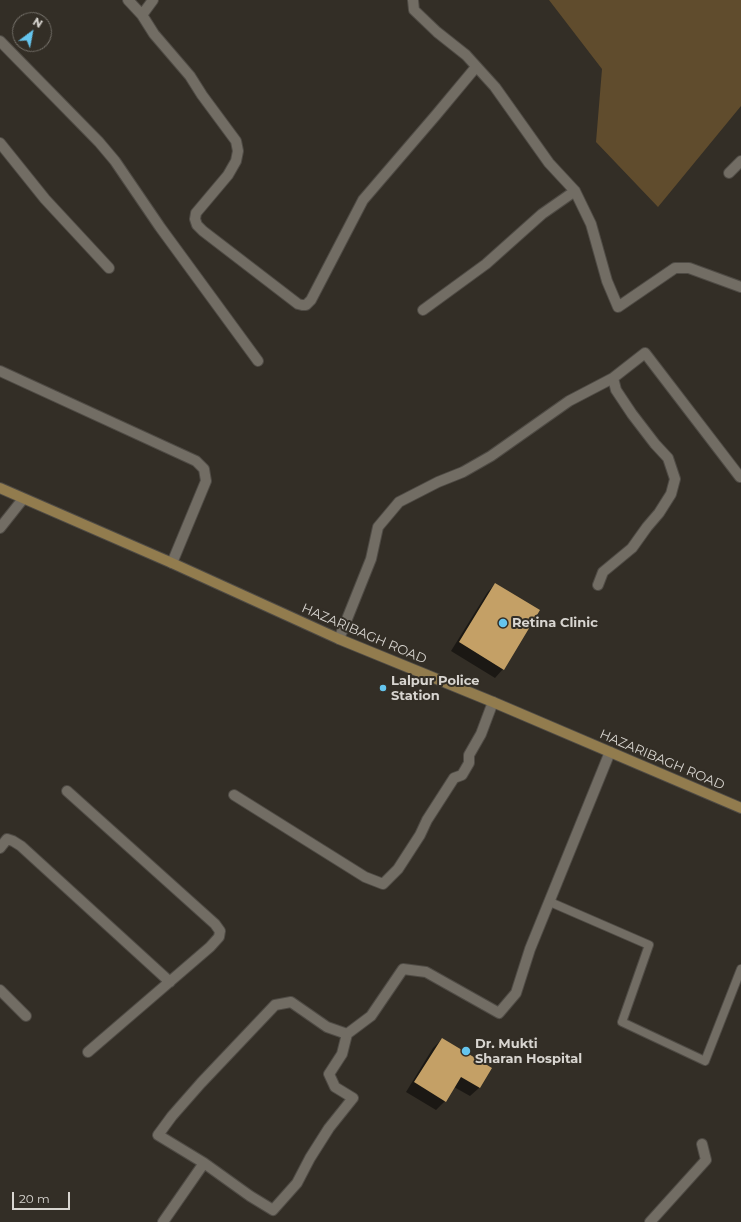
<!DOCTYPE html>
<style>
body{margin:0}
#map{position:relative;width:741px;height:1222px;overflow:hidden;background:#332e26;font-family:Montserrat,sans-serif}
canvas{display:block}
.north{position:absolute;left:12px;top:12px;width:40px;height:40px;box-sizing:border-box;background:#332e26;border:1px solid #75716a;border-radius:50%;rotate:32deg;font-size:11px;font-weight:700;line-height:16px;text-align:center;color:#d8d5d0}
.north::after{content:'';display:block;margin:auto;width:14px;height:18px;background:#65c5ee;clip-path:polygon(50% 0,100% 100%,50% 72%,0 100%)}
.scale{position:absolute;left:12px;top:1192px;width:58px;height:18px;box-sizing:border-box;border:2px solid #d8d5d0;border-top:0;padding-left:5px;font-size:12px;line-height:14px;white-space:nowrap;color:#d8d5d0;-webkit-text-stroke:3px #332e26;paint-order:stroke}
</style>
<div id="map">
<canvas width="741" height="1222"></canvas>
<div class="north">N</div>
<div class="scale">20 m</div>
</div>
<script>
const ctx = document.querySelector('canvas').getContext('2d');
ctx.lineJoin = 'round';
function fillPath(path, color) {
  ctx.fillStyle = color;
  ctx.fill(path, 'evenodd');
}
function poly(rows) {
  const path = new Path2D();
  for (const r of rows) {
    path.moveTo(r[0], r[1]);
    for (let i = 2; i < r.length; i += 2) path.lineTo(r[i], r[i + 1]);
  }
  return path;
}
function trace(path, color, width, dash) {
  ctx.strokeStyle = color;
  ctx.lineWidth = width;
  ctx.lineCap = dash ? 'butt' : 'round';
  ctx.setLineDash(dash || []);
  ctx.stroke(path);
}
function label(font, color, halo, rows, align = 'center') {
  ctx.font = font + ' Montserrat,sans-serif';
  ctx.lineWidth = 4;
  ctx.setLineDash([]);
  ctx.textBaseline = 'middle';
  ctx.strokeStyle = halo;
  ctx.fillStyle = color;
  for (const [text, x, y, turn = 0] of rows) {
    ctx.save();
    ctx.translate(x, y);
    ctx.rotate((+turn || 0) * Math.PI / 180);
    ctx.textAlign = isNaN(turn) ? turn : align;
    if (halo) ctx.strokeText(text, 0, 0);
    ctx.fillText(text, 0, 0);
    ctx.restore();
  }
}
fillPath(poly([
 [549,0,741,0,741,106,658,207,596,142,602,69]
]), '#604c2d');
fillPath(poly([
 [495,584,503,669,495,678,451,651,487,593],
 [442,1039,490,1069,479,1088,470,1096,454,1087,445,1101,436,1110,406,1092,433,1048]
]), '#0007');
fillPath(poly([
 [495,583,540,610,504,670,459,642],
 [442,1038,492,1068,480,1088,461,1077,446,1102,414,1082]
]), '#c4a066');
const lane = poly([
 [550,902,649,945,622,1022,705,1061,741,969]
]);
const street = poly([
 [128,0,142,15,154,34,190,76,202,95,236,141,238,151,236,161,228,175,196,213,195,219,197,225,203,231,298,304,302,305,306,305,311,300,363,200,436,115,476,67],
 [413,0,414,10,437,32,466,55,495,87,549,163,575,191,591,224,607,281,618,307,675,268,689,268,741,287],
 [142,15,153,0],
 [0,41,99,142,115,161,160,227,258,361],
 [0,143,45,199,109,268],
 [729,173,741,161],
 [423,310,486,264,542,214,575,191],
 [0,371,196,461,204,469,206,481,172,563],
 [0,528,23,499],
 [598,585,603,572,632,548,647,527,659,513,671,494,675,479,668,458,655,444,632,414,616,390,613,378],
 [339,639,371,559,378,527,399,502,438,482,463,472,491,456,569,401,613,378,645,353,740,477],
 [67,791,215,924,220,931,219,937,210,947,88,1052],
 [234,795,365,877,383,884,398,869,420,835,427,820,454,778,462,775,469,763,469,755,481,734,493,702],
 [0,848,7,839,13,841,21,846,170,982],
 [0,990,26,1016],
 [347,1034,342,1054,329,1074,335,1087,353,1098,329,1128,310,1158,297,1183,273,1210,250,1196,204,1163,158,1135,172,1116,201,1083,275,1005,291,1002,327,1027,347,1034,371,1016,403,969,426,972,499,1013,516,993,530,949,610,752],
 [163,1222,204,1163],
 [650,1222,706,1160,702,1144]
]);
const secondary = poly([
 [0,488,172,563,339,639,493,702,741,808]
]);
trace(lane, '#4f4b45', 10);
trace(street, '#4f4b45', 12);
trace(secondary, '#4f4b45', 12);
trace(lane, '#726d64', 8);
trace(street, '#726d64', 10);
trace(secondary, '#927c4e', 10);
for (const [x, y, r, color] of [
 [503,623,5,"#65c5ee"],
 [383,688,4,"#65c5ee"],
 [466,1051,5,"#65c5ee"]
]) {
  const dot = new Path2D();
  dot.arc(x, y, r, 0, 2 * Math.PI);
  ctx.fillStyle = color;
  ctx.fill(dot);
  trace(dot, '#332e26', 1.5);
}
label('bold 13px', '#d8d5d0', '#332e26', [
 ["Retina Clinic",512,623],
 ["Lalpur Police",391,681],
 ["Station",391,696],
 ["Dr. Mukti",475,1044],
 ["Sharan Hospital",475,1059]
], 'left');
label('13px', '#d8d5d0', '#332e26', [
 ["HAZARIBAGH ROAD",364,634,23],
 ["HAZARIBAGH ROAD",662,760,23]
]);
</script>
